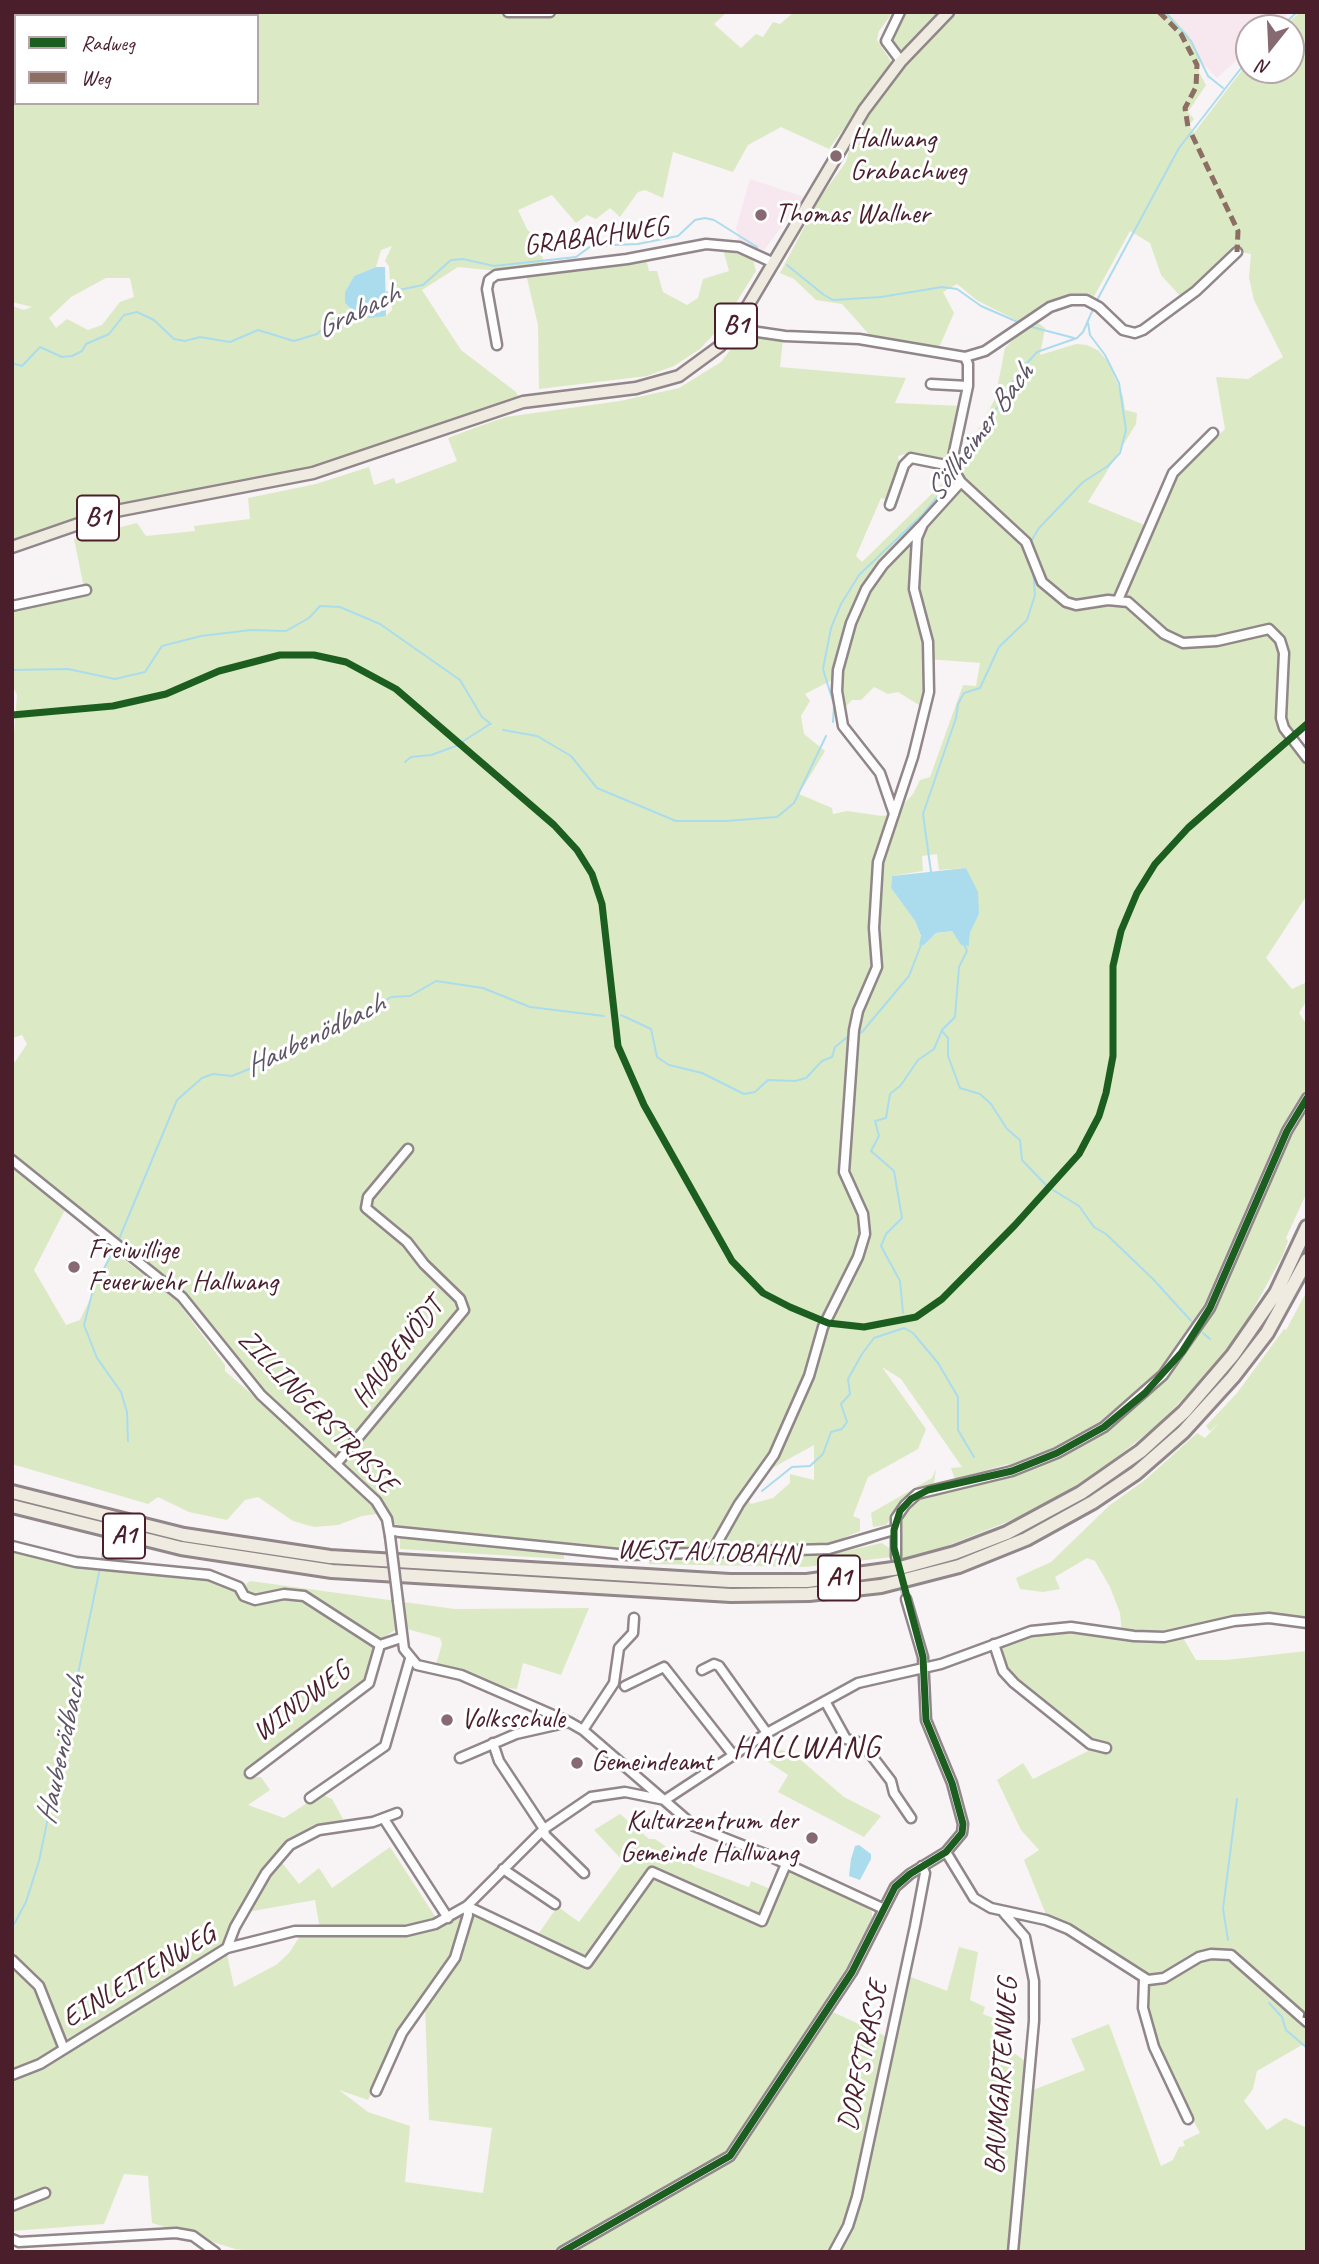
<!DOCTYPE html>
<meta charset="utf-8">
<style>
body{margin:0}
#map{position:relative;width:1319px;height:2264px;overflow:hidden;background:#f8f3f5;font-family:Caveat,sans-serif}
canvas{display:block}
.frame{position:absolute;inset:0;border:14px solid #4a1f2b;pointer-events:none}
.legend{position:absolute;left:14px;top:14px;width:245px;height:91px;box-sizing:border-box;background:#fff;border:2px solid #b7a5aa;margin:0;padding:9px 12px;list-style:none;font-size:21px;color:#4a1f2b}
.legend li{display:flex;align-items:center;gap:14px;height:35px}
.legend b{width:35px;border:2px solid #b7a5aa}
.north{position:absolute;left:1235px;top:14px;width:70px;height:70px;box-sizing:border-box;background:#fff;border:2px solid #b7a5aa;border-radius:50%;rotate:198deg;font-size:19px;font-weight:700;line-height:28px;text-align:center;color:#4a1f2b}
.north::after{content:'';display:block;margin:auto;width:24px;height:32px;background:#876972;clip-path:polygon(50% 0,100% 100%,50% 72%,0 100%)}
</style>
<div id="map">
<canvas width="1319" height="2264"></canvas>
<div class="frame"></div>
<ul class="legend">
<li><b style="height:9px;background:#1b5e20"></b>Radweg</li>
<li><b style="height:9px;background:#8d6e63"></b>Weg</li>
</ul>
<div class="north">N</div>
</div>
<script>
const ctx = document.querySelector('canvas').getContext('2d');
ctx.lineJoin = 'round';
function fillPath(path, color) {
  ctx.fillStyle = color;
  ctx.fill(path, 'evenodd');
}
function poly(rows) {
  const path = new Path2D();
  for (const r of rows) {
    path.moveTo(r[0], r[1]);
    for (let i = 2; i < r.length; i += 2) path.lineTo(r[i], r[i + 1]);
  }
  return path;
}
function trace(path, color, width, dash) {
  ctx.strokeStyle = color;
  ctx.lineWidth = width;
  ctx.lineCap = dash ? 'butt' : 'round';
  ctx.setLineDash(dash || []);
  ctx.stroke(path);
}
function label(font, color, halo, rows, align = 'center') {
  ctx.font = font + ' Caveat,sans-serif';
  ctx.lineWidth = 6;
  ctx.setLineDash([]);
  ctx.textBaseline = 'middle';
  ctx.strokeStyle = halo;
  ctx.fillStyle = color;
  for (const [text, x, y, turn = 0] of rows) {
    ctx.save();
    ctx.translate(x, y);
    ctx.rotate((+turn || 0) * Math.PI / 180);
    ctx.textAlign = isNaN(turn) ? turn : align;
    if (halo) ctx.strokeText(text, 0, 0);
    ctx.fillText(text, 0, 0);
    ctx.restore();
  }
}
fillPath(poly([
 [1167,12,1290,12,1273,28,1249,28,1249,49,1217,78,1200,60,1188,34],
 [750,179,804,197,764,250,737,243,739,235,736,229]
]), '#f7e7ee');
fillPath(poly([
 [12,12,727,12,714,24,741,48,756,34,763,37,773,22,780,24,794,12,893,12,879,31,877,40,892,63,829,149,781,127,748,145,733,172,673,152,663,198,645,190,638,192,620,217,610,208,596,219,587,215,576,223,552,195,518,210,527,229,543,247,541,253,546,271,646,258,649,271,657,271,663,292,687,305,698,298,703,279,729,271,723,249,753,259,756,271,722,325,700,349,674,366,647,376,539,389,538,325,526,274,458,267,422,290,461,350,516,392,519,398,331,463,251,481,140,499,12,542,12,306,24,310,32,307,12,302],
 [16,16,257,16,257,103,16,103],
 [392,246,385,261,389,266,392,310,386,316,350,308,345,303,345,292,354,276,376,267,381,250],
 [106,278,130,278,134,297,120,302,102,325,88,330,67,319,56,328,49,318,71,297],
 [904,12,940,12,906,48,898,50,891,41],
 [954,12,1167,12,1188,34,1200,60,1199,72,1206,85,1188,112,1194,119,1189,125,1194,133,1249,61,1249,70,1291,70,1291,28,1283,28,1300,12,1307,12,1307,722,1288,738,1307,761,1307,895,1266,958,1292,989,1307,982,1307,1000,1299,1013,1307,1025,1307,1192,1286,1238,1288,1241,1283,1255,1250,1315,1223,1354,1191,1391,1157,1425,1099,1472,1022,1516,944,1547,900,1559,897,1532,910,1504,941,1490,1003,1478,1008,1464,955,1479,951,1468,962,1467,901,1379,882,1367,926,1429,918,1449,868,1477,853,1516,860,1519,860,1531,829,1544,604,1551,396,1525,391,1517,376,1514,362,1516,338,1525,314,1527,293,1521,258,1497,245,1500,227,1520,189,1512,158,1497,148,1504,12,1464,12,1061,15,1062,27,1044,22,1035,12,1038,12,758,17,695,12,686,12,608,85,593,74,539,137,523,146,536,195,531,194,526,250,519,248,498,316,484,369,467,374,485,394,478,396,484,457,461,448,438,477,427,506,417,620,401,679,388,721,362,744,332,783,339,780,367,906,378,895,403,961,406,950,460,943,462,905,454,898,456,900,471,889,500,881,498,856,556,862,562,951,475,956,485,957,468,995,399,1005,348,1034,320,1045,328,1040,355,1076,344,1087,345,1099,351,1108,362,1123,396,1125,410,1137,413,1136,424,1088,502,1152,528,1173,478,1225,429,1216,377,1248,379,1283,357,1254,300,1249,278,1251,254,1235,251,1216,271,1182,298,1161,275,1150,243,1130,231,1092,300,1080,297,1022,323,978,301,957,284,943,292,954,313,938,350,873,339,842,304,816,300,794,279,780,273,819,199,846,162,853,135,866,114,906,62],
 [928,659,980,663,976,686,963,685,930,777,920,780,913,794,895,814,882,816,847,811,833,814,832,808,799,794,825,751,804,734,801,716,810,701,805,694,840,676,844,709,852,700,861,700,874,687,888,694,898,692,924,708],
 [937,854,939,870,966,868,979,914,970,933,969,946,961,944,952,931,936,933,924,945,915,921,891,888,892,876,923,871,922,856],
 [69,1202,175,1284,241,1368,319,1443,315,1449,225,1371,225,1365,177,1301,113,1251,80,1320,66,1325,34,1270],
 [814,1445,814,1480,790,1474,790,1483,773,1498,751,1504,747,1499,767,1471],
 [1307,1291,1307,1620,1271,1615,1167,1633,1122,1632,1120,1613,1110,1587,1095,1561,1087,1558,1055,1577,1060,1589,1043,1592,1020,1589,1016,1578,1051,1562,1110,1505,1145,1480,1197,1433,1205,1438,1220,1422,1210,1431,1206,1426,1237,1393,1284,1329,1286,1330],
 [936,1469,934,1483,907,1497,886,1525,873,1527,871,1513,932,1478],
 [400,1538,564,1554,564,1559,400,1549],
 [12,1542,79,1560,217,1575,247,1593,246,1584,250,1581,455,1609,589,1608,561,1675,523,1663,517,1689,500,1687,462,1671,435,1668,442,1644,440,1638,407,1629,395,1630,378,1641,370,1677,361,1688,244,1772,247,1777,261,1777,270,1790,248,1805,284,1818,321,1794,332,1799,343,1819,342,1822,304,1834,290,1842,264,1872,225,1945,234,1987,276,1965,289,1953,302,1933,320,1930,315,1900,247,1912,279,1859,299,1884,319,1868,332,1888,390,1847,440,1924,463,1910,588,1967,651,1881,656,1880,764,1926,788,1869,864,1904,872,1912,872,1922,848,1972,826,2009,892,2039,906,1975,947,1991,959,1947,978,1952,970,2000,985,2007,983,2014,993,2018,993,2039,1027,2062,1025,2093,1085,2070,1071,2039,1109,2024,1161,2166,1173,2160,1179,2147,1185,2146,1183,2141,1200,2133,1161,2059,1147,2011,1146,1984,1138,1972,1093,1940,1047,1917,1024,1860,1039,1850,1021,1830,997,1780,1023,1763,1033,1779,1088,1751,1090,1740,1008,1674,999,1658,999,1645,1034,1634,1064,1631,1143,1640,1182,1636,1196,1660,1226,1660,1307,1651,1307,2045,1302,2045,1257,2071,1253,2089,1244,2101,1267,2130,1285,2118,1307,2128,1307,2252,259,2252,235,2249,152,2223,148,2176,124,2174,104,2224,12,2231],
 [419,2002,425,2005,429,2120,492,2128,483,2193,405,2182,410,2126,368,2112,339,2090,368,2100,387,2056],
 [882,1543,889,1548,892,1557,805,1567,649,1564,649,1559,718,1555,828,1555],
 [782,1750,795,1755,844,1797,881,1816,864,1837,778,1792,788,1775,764,1759,766,1755],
 [620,1814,649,1839,655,1839,695,1867,749,1887,751,1881,768,1888,770,1893,761,1912,755,1914,650,1869,588,1954,580,1956,537,1936,555,1910,561,1909,579,1922,624,1862,594,1830]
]), '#dbeac4');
fillPath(poly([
 [376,267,385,267,386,316,369,318,350,308,345,303,345,292,354,276],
 [966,868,978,892,979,914,970,933,969,946,961,945,952,931,936,933,924,945,919,945,921,936,915,921,891,888,892,876],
 [859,1845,871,1854,871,1859,860,1880,849,1876,851,1859,855,1846]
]), '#abdcee');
trace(poly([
 [1165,12,1191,41,1208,76,1223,88],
 [1280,28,1297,12],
 [787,265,824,295,833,300,881,297,942,287,957,289,981,306,1020,323],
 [384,293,423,285,451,260,463,259,494,266,576,257,591,246,638,244,678,236,695,220,705,218,714,220,757,247],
 [1096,302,1179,148,1249,58],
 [1028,326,1074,338],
 [12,363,22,366,40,347,62,357,72,356,82,351,86,344,109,334,124,315,137,312,154,320,174,339,185,341,200,337,230,342,258,330,294,341,317,334,332,320,357,314],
 [958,471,1019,372,1037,352,1077,338,1083,332,1094,307],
 [1030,543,1039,528,1083,482,1108,466,1120,453,1126,430,1119,383,1105,355,1090,335,1088,323],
 [12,670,68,669,115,679,145,672,162,646,201,636,251,630,286,631,309,618,320,606,340,607,380,624,460,680,482,717,491,724],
 [833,722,834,705,823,669,831,628,841,604,859,575,923,514,955,476],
 [503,730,537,736,571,756,597,788,676,821,726,821,777,817,794,803,826,736],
 [405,762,411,757,431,755,456,746,490,724],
 [931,872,923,814,956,718,958,704,964,693,980,688,999,647,1027,620,1035,595,1033,569],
 [621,1015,651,1029,657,1057,669,1065,702,1073,744,1094,755,1092,768,1080,795,1081,806,1078,822,1061,832,1057,835,1047,850,1035],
 [942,1031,948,1038,948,1056,960,1088,980,1094,991,1104,1007,1129,1020,1140,1022,1160,1046,1185],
 [856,1034,862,1032,909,976,921,945],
 [1053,1190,1079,1206,1094,1227,1106,1234,1153,1279,1193,1323],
 [119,1239,177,1100,202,1078,213,1074,232,1076,264,1063,297,1042,337,1030,391,997,410,996,436,981,483,988,530,1007,604,1016],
 [114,1249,93,1290,84,1325,97,1358,121,1392,127,1412,128,1441],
 [903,1313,900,1281,881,1246,886,1234,902,1218,894,1171,871,1151,879,1136,875,1121,886,1118,890,1094,901,1085,918,1060,934,1049,942,1030,955,1017,959,967,967,951,964,944],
 [1203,1333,1210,1339],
 [762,1491,792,1467,810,1466,823,1454,831,1432,842,1429,847,1422,841,1404,850,1394,848,1379,862,1354,874,1338,904,1328,913,1333,938,1363,958,1397,958,1430,974,1457],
 [101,1563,103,1550],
 [12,1928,26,1902,39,1861,100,1568],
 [1228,1940,1223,1909,1237,1799],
 [1269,2003,1282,2017,1286,2030,1307,2048]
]), '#abdcee', 2);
trace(poly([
 [901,1577,906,1599]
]), '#d5c9cd', 8, [8, 4]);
const minor = poly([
 [508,12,550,12],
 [900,12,886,41,901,61],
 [737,324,758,332,785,336,859,339,965,357,968,364,968,386,951,466,961,482,1026,542,1042,582,1066,602,1076,605,1108,600,1128,602,1164,634,1183,643,1217,641,1269,629,1280,640,1284,653,1281,718,1284,728,1307,758],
 [497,345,487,289,489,280,496,275,627,259,706,244,739,247,774,263],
 [965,357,985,351,1050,307,1071,300,1086,300,1099,307,1123,330,1135,333,1143,330,1196,291,1237,252],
 [931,384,968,386],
 [890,505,904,465,911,458,951,466],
 [1118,600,1173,473,1213,433],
 [12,606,86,590],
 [894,814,880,773,843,726,837,691,838,670,851,623,866,589,883,565,921,526],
 [12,1160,182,1297,261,1395,376,1501,387,1519,390,1536],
 [337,1463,464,1310,460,1299,424,1264,407,1242,366,1208,368,1197,408,1149],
 [390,1531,628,1555,829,1549,894,1530],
 [12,1546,76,1562,209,1575,239,1587,244,1596,255,1600,284,1594,304,1596,380,1645],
 [713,1550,739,1504,774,1455,809,1376,823,1327,858,1257,865,1234,863,1214,844,1172,854,1030,858,1011,877,967,874,928,878,862,913,757,929,692,928,642,914,589,917,538,923,524,961,482],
 [896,1557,896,1518,905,1505,917,1494,1012,1471,1057,1453,1104,1427,1163,1375,1210,1308,1287,1131,1307,1098],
 [398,1601,404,1649,417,1665,461,1675,569,1722,583,1730,694,1826,765,1854,882,1908],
 [994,1644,1003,1671,1014,1683,1090,1744,1106,1748],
 [380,1645,401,1638],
 [702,1670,714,1664,719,1666,767,1733],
 [625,1686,664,1667,734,1756],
 [825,1701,846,1739,862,1743,891,1781,894,1793,911,1818],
 [583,1730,614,1683,619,1648,633,1633,634,1618],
 [493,1743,499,1761,544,1829,545,1835,584,1873],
 [460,1758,516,1734,569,1722],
 [250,1773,369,1683,380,1645],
 [310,1798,385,1746,410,1659],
 [665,1800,767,1733,858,1683,941,1664,1031,1631,1071,1627,1134,1636,1164,1637,1234,1621,1269,1618,1307,1623],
 [384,1819,448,1918],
 [946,1852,974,1898,991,1908,1046,1920,1068,1929,1148,1980,1164,1978,1199,1957,1211,1954,1231,1955,1307,2022],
 [503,1869,555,1904],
 [467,1906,587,1963,652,1872,762,1921,786,1864],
 [1004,1913,1025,1937,1034,1981,1034,2021,1013,2252],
 [227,1948,235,1927,266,1873,290,1845,319,1830,373,1822,397,1813],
 [12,1960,39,1986,64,2049],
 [1144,1979,1143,2008,1154,2047,1188,2119],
 [12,2075,40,2064,227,1948,295,1931,406,1931,435,1924,467,1906,544,1829,591,1797,625,1792,665,1800],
 [376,2091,402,2033,455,1958,468,1915,467,1906],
 [12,2206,45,2193],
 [12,2239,19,2242,176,2233,193,2236,215,2252],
 [562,2252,730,2156,852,1972,895,1887,910,1874,946,1852,962,1833,963,1824,952,1783,926,1720,923,1657,906,1599],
 [834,2252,848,2226,857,2197,915,1926,925,1873,922,1866]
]);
const major = poly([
 [12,547,116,511,313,473,523,402,636,388,679,376,720,346,737,324,864,110,901,61,948,12]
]);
const highway = poly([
 [12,1492,184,1535,330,1557,730,1581,807,1581,900,1568,955,1553,1007,1533,1081,1493,1141,1451,1184,1412,1233,1355,1276,1293,1307,1227],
 [12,1506,181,1548,332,1571,731,1595,809,1594,881,1586,959,1566,1026,1539,1093,1502,1136,1473,1183,1432,1233,1377,1267,1333,1307,1260]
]);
trace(minor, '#918689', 13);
trace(major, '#918689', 15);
trace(highway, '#918689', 18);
trace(minor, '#fefdfe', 8);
trace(major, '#f0ebe0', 10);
trace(highway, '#f0ebe0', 12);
const minorBridge = poly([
 [390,1536,398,1601]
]);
trace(minorBridge, '#918689', 13, []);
trace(minorBridge, '#fefdfe', 8);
trace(poly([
 [1159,12,1181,34,1197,65,1196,87,1185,108,1188,127],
 [1192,135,1238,231,1237,252],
 [1303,2015,1307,2016]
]), '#8d6e63', 5, [10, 5]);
trace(poly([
 [12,715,113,706,166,694,219,671,280,655,314,655,346,662,396,689,554,825,577,850,592,874,602,904,618,1046,644,1105,732,1261,763,1293,790,1307,828,1323,864,1327,916,1317,942,1299,1015,1225,1079,1154,1099,1116,1106,1093,1113,1056,1113,966,1121,931,1137,893,1155,864,1188,828,1307,724],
 [562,2252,730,2156,852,1972,895,1887,910,1874,946,1852,962,1833,963,1824,952,1783,926,1720,923,1657,894,1548,894,1530,900,1511,911,1499,928,1490,1012,1471,1057,1453,1104,1427,1145,1393,1182,1352,1210,1308,1287,1131,1307,1098]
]), '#1b5e20', 7);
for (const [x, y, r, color] of [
 [836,156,7,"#876972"],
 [761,215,7,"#876972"],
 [74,1267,7,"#876972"],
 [447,1720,7,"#876972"],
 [577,1763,7,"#876972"],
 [812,1838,7,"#876972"]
]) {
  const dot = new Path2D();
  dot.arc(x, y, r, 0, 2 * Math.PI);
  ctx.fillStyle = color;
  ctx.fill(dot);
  trace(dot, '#fff', 2.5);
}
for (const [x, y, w] of [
 [736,326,42],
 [98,518,42],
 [124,1536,42],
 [839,1578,42]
]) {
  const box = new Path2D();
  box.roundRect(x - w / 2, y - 22.5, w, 45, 5);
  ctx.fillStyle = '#fff';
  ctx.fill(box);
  trace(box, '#4a1f2b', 2);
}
label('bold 26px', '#4a1f2b', null, [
 ["B1",736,326],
 ["B1",98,518],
 ["A1",124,1536],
 ["A1",839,1578]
]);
label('28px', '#4a1f2b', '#fff', [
 ["Hallwang",850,140],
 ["Grabachweg",850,172],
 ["Thomas Wallner",775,215],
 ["Freiwillige",88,1251],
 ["Feuerwehr Hallwang",88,1283],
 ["Volksschule",461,1720],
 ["Gemeindeamt",591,1763],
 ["Kulturzentrum der",798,1822,"right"],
 ["Gemeinde Hallwang",798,1854,"right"]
], 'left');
label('28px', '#4a1f2b', '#fff', [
 ["GRABACHWEG",596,237,-8],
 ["HAUBENÖDT",398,1353,-52],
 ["ZILLINGERSTRASSE",317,1412,46],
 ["WEST AUTOBAHN",708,1553,2],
 ["WINDWEG",302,1702,-37],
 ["EINLEITENWEG",139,1977,-31],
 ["DORFSTRASSE",864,2056,-78],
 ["BAUMGARTENWEG",1002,2076,-86]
]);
label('italic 30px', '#5d5565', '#fff', [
 ["Grabach",358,312,-26],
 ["Söllheimer Bach",980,433,-54],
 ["Haubenödbach",315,1036,-26],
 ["Haubenödbach",62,1750,-78]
]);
ctx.letterSpacing = '2px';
label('32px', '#4a1f2b', '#fff', [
 ["HALLWANG",807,1749]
]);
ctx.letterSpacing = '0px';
</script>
